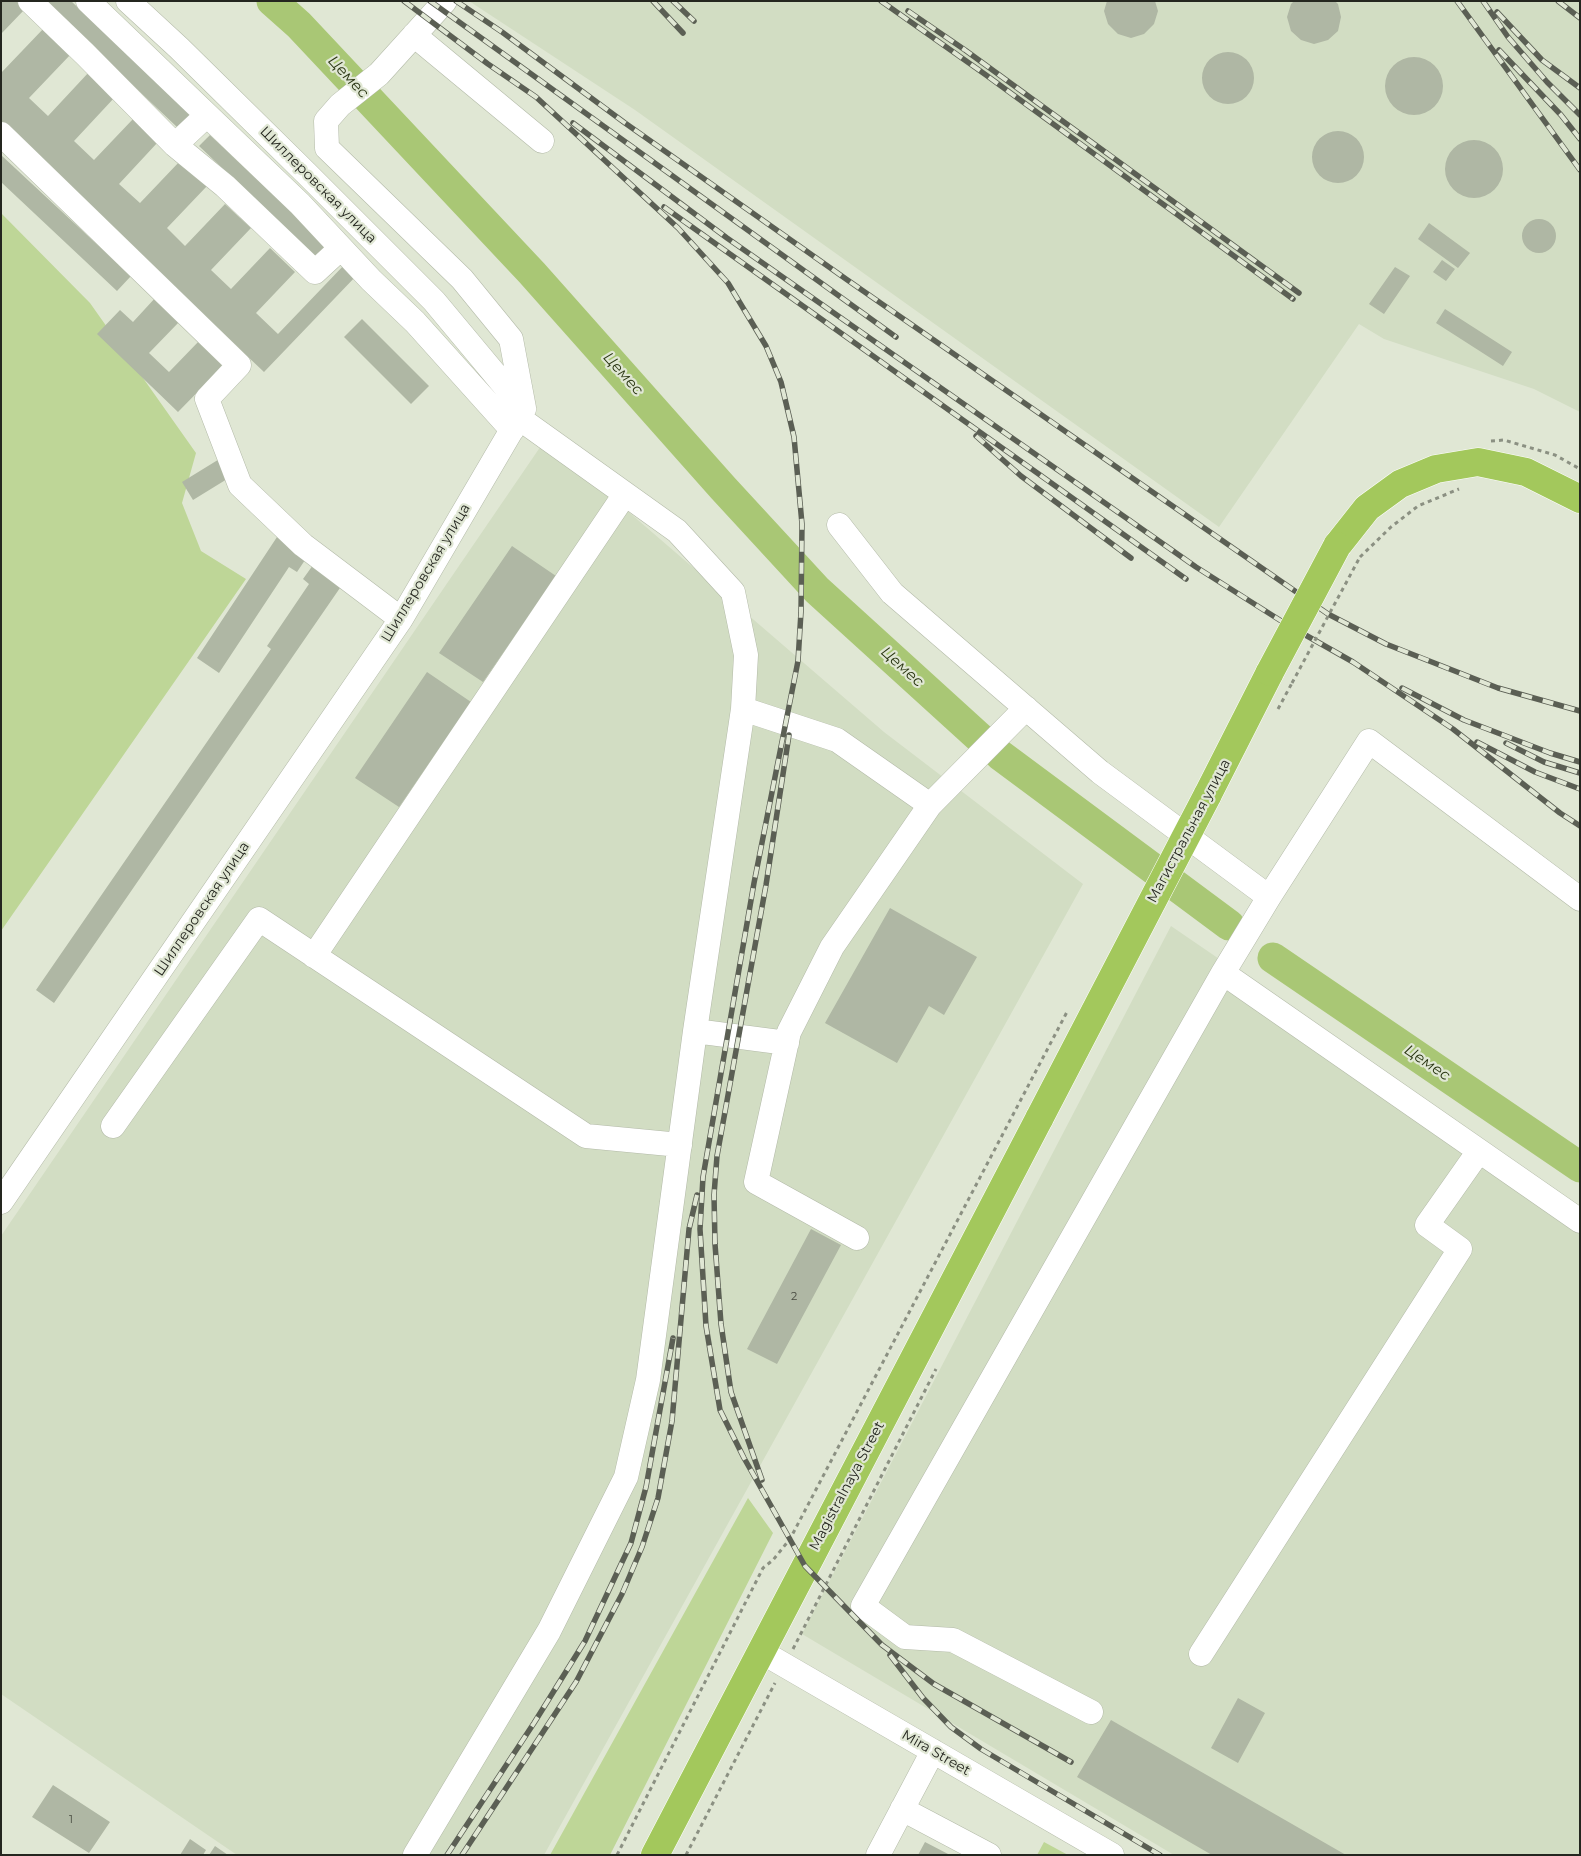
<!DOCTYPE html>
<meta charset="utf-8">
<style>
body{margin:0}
#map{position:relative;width:1581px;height:1856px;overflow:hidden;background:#e0e7d4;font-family:Montserrat,sans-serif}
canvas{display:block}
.frame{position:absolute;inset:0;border:2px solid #24261f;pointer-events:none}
</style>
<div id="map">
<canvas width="1581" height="1856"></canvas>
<div class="frame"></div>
</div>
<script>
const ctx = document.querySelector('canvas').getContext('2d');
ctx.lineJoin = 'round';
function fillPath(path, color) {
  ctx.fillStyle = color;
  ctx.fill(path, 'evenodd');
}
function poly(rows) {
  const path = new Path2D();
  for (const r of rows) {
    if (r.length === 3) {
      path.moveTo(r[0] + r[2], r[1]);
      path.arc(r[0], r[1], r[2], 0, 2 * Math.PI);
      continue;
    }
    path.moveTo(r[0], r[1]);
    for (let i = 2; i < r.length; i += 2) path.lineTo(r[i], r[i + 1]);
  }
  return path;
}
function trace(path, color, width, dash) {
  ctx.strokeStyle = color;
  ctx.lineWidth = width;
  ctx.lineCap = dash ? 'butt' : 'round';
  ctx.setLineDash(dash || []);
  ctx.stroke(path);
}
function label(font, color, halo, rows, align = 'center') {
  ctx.font = font + ' Montserrat,sans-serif';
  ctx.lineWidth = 4.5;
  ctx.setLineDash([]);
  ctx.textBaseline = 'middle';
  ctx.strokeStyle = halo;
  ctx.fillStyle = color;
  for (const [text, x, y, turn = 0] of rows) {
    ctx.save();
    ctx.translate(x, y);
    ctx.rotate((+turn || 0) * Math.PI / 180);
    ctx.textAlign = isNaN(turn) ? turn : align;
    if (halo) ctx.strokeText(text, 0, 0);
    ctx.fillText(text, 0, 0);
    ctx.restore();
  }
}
fillPath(poly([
 [469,1,1580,1,1580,412,1534,389,1384,339,1359,324,1219,527,635,110],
 [545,440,884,732,1083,884,544,1855,237,1855,1,1694,1,1236],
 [1171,926,1580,1206,1580,1855,1174,1855,802,1634]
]), '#d2ddc3');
fillPath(poly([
 [1,213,90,303,196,453,182,503,201,551,246,579,1,931],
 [748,1498,773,1533,610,1855,550,1855],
 [1044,1842,1068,1855,1037,1855]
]), '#bed697');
trace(poly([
 [272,1,299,25,532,273,723,488,817,590,982,740],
 [1000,755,1229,925],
 [1273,958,1580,1167]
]), '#a9c775', 31);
fillPath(poly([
 [1,1,16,1,25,9,1,34],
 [44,1,71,1,191,115,178,128],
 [1107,1,1155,1,1158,11,1154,24,1144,34,1131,38,1118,34,1108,24,1104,11],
 [1294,1,1335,1,1338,4,1341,17,1338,31,1328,40,1314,44,1301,40,1291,31,1287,17,1291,4],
 [44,28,71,54,29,98,48,116,89,72,115,97,74,141,94,160,133,119,158,142,119,184,140,203,180,161,207,186,167,228,185,246,225,204,251,228,211,270,231,289,270,248,295,272,256,313,278,334,346,263,358,274,264,372,1,123,1,73],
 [1228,78,26],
 [1414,86,29],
 [1338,157,26],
 [210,135,329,247,318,259,199,146],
 [1474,169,29],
 [1,155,131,276,117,291,1,182],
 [1539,236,17],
 [1429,223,1470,253,1458,268,1418,239],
 [1442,260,1455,269,1446,281,1433,272],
 [1395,267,1410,276,1384,314,1369,304],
 [156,297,180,321,149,353,169,372,200,340,225,364,178,412,97,334,120,310,133,322],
 [1445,309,1512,352,1503,366,1436,323],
 [362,319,429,386,411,404,344,337],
 [221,458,232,476,193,500,182,482],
 [277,537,307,557,297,572,289,567,219,673,197,658],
 [512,546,556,576,483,682,439,653],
 [313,565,342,585,54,1003,36,990,271,649,267,646,309,584,303,579],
 [427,672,471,702,399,807,355,778],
 [890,908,977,957,944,1015,929,1006,897,1063,825,1023],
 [811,1229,841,1245,777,1364,747,1349],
 [1238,1698,1265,1713,1238,1763,1211,1748],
 [1111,1720,1346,1855,1212,1855,1077,1777],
 [53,1785,110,1822,89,1853,32,1817],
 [190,1839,206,1850,203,1855,180,1855],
 [925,1842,950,1855,918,1855],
 [215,1846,228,1855,209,1855]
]), '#afb7a4');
const minor = poly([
 [30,1,85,54,175,145,225,186,315,272,341,248],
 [88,1,300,204,371,280,415,322,512,430],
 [445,1,379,74,340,105,326,121,327,148,462,279,511,339,524,408],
 [414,35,542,141],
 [1,134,239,365,207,399,240,485,303,545,401,619],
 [175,145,207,115],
 [839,525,892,593,1100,772,1269,897,1369,741,1580,899],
 [743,709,837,740,930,805],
 [314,956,625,494],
 [1223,973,1580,1221],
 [695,1031,787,1043],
 [113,1126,259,919,586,1136,680,1145],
 [1,1202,401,619,524,409,434,301,306,173,179,48,128,1],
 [857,1238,756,1182,789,1032,832,947,930,805,1026,708],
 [760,1651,1112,1855],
 [1201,1654,1460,1249,1427,1225,1479,1151],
 [1091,1712,953,1640,905,1637,863,1606,1223,973,1269,897],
 [902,1809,989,1855],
 [415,1855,549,1631,626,1477,648,1380,695,1031,743,709,746,655,733,592,677,531,519,418],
 [878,1855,933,1751]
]);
const highway = poly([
 [1337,546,1367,508,1400,484,1436,469,1478,462,1526,472,1580,499],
 [1207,796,1270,672],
 [655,1855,1040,1117]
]);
trace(minor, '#b3baa8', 25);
trace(highway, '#fff', 29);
trace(poly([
 [1491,441,1504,440,1555,455,1580,469],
 [1360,557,1391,527,1418,506,1459,489],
 [1278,709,1292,683],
 [793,1649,936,1369],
 [617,1855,763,1568,773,1560,790,1539,1068,1010],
 [686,1855,775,1683]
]), '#8b9082', 3, [4, 4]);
trace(minor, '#fff', 24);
trace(highway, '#a3c85c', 28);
const rail = poly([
 [404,1,488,64,536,97,678,228,728,283,766,346,781,382,794,437,802,524,801,612,798,661,754,883,703,1177,700,1229,706,1326,720,1410,744,1458,805,1566,882,1645,934,1684,1071,1762],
 [430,1,896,337],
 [456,1,502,32,625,123,846,279,1328,614,1386,644,1498,688,1580,711],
 [653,1,683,33],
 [673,1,694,21],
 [881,1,986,75,1293,299],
 [1457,1,1580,170],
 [1483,1,1508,37,1547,82,1580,115],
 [1558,1,1580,18],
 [908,11,965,50,1299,293],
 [1497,12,1542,60,1580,88],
 [1499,50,1561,115,1580,139],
 [573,123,727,238,1122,515,1196,567,1286,624,1353,662,1453,729,1560,813,1580,826],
 [664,207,1186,579],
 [976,436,1021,476,1131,558],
 [1402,688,1464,720,1550,753,1580,762],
 [1477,742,1535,772,1580,789],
 [1506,743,1544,762,1580,773],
 [762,1480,731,1392,721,1324,715,1244,714,1195,717,1156,766,885,789,735],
 [890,1655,923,1698,951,1727,981,1749,1160,1855],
 [447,1855,534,1723,585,1641,631,1543,646,1487,673,1338],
 [462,1855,576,1682,622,1594,642,1547,658,1498,672,1421,689,1229,697,1195]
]);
trace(rail, '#5b5f54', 5.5);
trace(rail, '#e0e7d4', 4, [11]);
const highwayBridge = poly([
 [1270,672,1337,546],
 [1040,1117,1207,796]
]);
trace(highwayBridge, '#fff', 29, []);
trace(poly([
 [1292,683,1360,557]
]), '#8b9082', 3, [4, 4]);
trace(highwayBridge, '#a3c85c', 28);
label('11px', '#474a40', null, [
 ["2",794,1297],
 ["1",71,1820]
]);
label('14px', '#24261f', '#e0e7d4', [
 ["Шиллеровская улица",318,185,45],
 ["Шиллеровская улица",426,573,-59],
 ["Магистральная улица",1189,831,-62],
 ["Шиллеровская улица",202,909,-56],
 ["Magistralnaya Street",847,1486,-62],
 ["Mira Street",936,1753,30]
]);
label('italic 15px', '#293512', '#e0e7d4', [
 ["Цемес",348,77,47],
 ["Цемес",623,374,48],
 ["Цемес",902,667,42],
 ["Цемес",1427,1063,34]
]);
</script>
